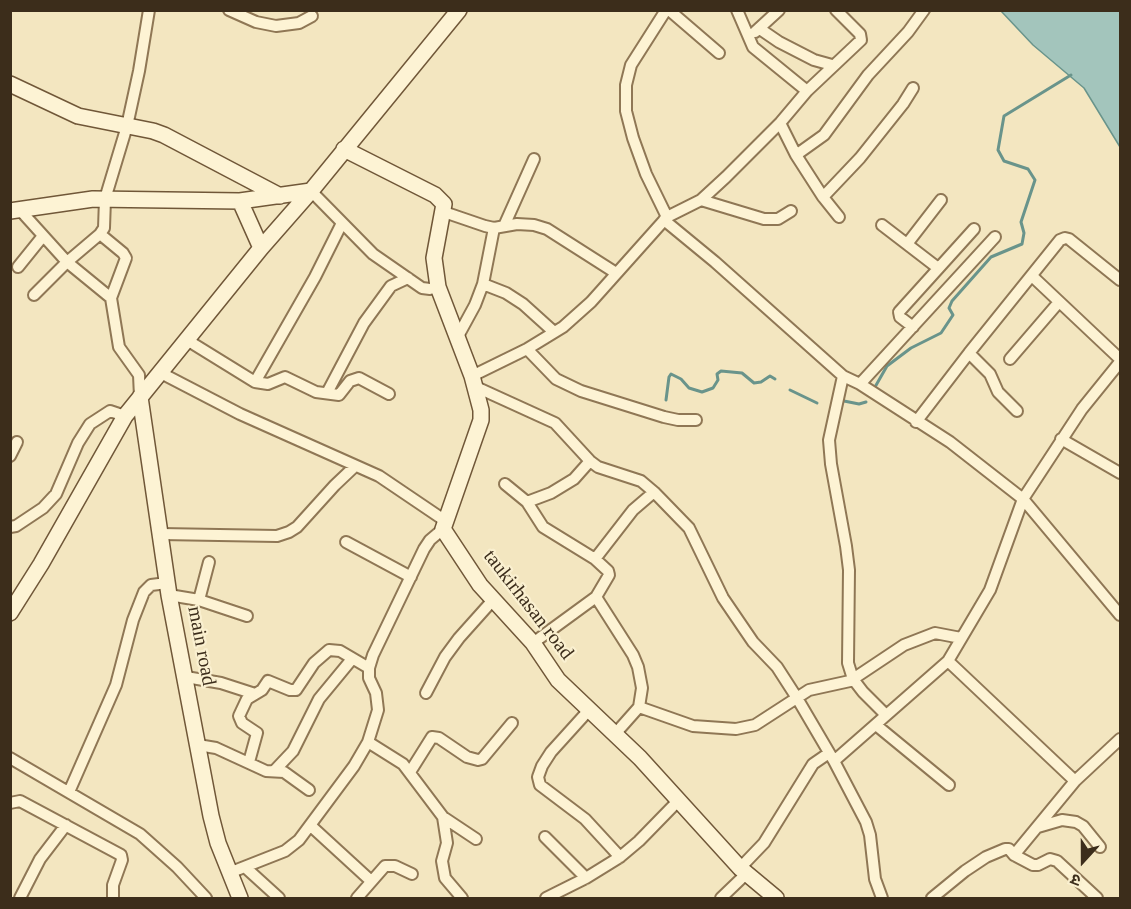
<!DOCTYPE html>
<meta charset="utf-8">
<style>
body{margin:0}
#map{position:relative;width:1131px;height:909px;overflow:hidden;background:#f3e6c0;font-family:Georgia,"Noto Sans Devanagari",serif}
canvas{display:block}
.frame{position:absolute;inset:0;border:12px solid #3c2d1b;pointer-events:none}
.north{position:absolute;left:1053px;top:831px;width:60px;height:60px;-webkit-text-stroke:4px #faf0d0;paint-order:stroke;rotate:201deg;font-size:16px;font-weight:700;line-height:24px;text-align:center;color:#3c2d1b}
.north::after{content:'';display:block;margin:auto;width:21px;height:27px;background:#3c2d1b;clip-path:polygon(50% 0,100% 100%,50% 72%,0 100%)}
</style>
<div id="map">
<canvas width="1131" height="909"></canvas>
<div class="frame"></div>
<div class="north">उ</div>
</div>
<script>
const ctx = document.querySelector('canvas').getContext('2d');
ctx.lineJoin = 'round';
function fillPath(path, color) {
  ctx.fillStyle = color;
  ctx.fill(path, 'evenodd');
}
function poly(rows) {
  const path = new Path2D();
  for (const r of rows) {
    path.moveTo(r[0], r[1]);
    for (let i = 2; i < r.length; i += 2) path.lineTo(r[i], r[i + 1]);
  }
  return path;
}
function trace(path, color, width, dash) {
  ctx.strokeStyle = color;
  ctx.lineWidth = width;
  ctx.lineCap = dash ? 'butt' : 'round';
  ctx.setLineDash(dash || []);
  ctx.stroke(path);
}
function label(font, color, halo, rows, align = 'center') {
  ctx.font = font + ' Georgia,serif';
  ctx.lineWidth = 4.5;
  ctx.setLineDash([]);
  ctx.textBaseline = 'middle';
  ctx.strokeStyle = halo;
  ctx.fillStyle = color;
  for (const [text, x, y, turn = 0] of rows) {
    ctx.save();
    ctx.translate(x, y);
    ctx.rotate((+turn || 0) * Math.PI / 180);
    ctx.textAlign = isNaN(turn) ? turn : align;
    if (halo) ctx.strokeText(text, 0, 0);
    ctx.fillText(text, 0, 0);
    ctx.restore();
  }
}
const water = poly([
 [1001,11,1120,11,1120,147,1084,88,1033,45,1001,11]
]);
fillPath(water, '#a3c5bc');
trace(water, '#69948b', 1.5);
trace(poly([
 [875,387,887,366,911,348,941,333,953,315,949,308,952,301,991,257,1022,244,1024,233,1021,222,1035,180,1028,169,1004,161,998,150,1004,116,1071,75],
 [790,390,817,403],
 [666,400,669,377,671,374,681,379,689,388,702,392,713,388,718,380,717,374,721,371,742,373,754,383,761,382,770,376,775,379],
 [844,401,859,404,866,402]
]), '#69948b', 3);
const street = poly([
 [229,10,256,22,276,26,299,23,312,16],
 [666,10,631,65,626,85,626,111,633,138,646,174,667,217],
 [669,10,719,53],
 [737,10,753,47,807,91],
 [760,29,779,42,814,60,832,65],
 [755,32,779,10],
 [780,123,796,155,823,197,839,217],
 [796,155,824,135,868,75,908,32,924,10],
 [311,191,373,254,422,288,430,289,438,287],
 [823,197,860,158,903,104,913,88],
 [701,200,764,219,778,219,791,211],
 [20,210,67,262,111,298,119,347,139,375,140,397],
 [444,212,485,226,494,228,517,224,534,225,547,229,616,273],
 [664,220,715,262,843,376,860,384,950,442,1023,499,1120,615],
 [882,225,938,268],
 [504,226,534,159],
 [100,234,123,253,126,258,111,298],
 [907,244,941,200],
 [18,267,43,236],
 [1032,276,1120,359],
 [483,284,506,293,523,304,554,332],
 [34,295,67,262,100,234,104,228,105,199,127,126,139,71,149,10],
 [913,327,900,317,899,312,974,229],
 [457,338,475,305,483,284,494,228],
 [187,340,255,382,268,384,285,377,316,392,339,395,350,381,359,378,389,394],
 [527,349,556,379,581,391,664,417,678,420,696,420],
 [969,353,990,374,998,392,1017,411],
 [1010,359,1059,302],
 [161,373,240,414,379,476,447,522],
 [472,376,527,349,563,327,591,302,667,217,701,200,726,177,780,123,807,91,861,40,860,34,836,10],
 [843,376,829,440,831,464,846,546,849,570,848,663,853,679,863,692,886,715],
 [255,382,315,277,342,223],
 [860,384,995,237],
 [476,387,555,423,590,461,598,467,641,481,654,492,689,528,723,598,753,642,777,667,797,698,834,761,866,822,870,835,875,879,882,898],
 [327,393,364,323,391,286,408,278],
 [916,422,969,353,1060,240,1065,238,1069,239,1120,280],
 [1061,439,1120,473],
 [10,456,17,442],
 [505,484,527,502,543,527,595,559,608,571,609,575,596,597,533,643],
 [527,502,551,493,574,479,590,461],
 [10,527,16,526,43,508,56,494,78,443,90,424,110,411,125,416],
 [161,534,277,536,289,532,297,527,335,485,355,466],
 [346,542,411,577],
 [595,559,633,510,654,492],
 [169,595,199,600,247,616],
 [596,597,633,655,638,667,642,688,639,707,615,734],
 [199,600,209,562],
 [948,661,1075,781],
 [186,677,221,683,255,694],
 [426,693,445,657,459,638,493,600],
 [639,707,693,726,736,729,755,725,809,690,850,681,904,645,935,633,961,638],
 [589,710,551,752,542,766,538,777,540,785,585,819,620,857],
 [876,725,949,785],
 [368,742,403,764,443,817,476,839],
 [198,745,216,748,266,771,284,772,309,790],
 [10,758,140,834,177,867,206,898],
 [834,761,948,661,990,590,1023,499,1082,409,1120,362],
 [249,762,257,733,242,723,239,716,247,699,262,690,268,681,290,690,296,690,314,663,329,650,340,651,369,668],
 [275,770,293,751,319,699,352,659],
 [410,772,432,737,439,738,467,757,478,760,482,759,512,723],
 [69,792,116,685,133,620,144,592,151,585,167,583],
 [10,803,20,801,121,855,122,860,113,885,113,898],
 [443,817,447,843,442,861,445,878,462,898],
 [311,826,371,881],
 [1038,827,1062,820,1076,822,1083,826,1100,847],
 [545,837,586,878],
 [1014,855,1075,781,1120,739],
 [246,868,279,898],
 [740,868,764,843,813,764,829,753],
 [229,873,285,851,299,840,354,766,368,742,378,710,376,693,369,678,369,668,373,655,424,549,430,540,443,529],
 [20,898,40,859,66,825],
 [357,898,385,866,395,866,412,874],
 [546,898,586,878,620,857,639,841,678,801],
 [721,898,746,874],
 [932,898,965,871,986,857,1005,849,1009,849,1014,855,1033,865,1038,865,1050,859,1057,861,1097,898]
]);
const secondary = poly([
 [10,84,78,116,153,131,164,135,280,196],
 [344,149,435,195,444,204,434,258,438,287,472,376,481,410,481,420,443,529,480,585,533,643,558,680,640,758,740,868,776,898],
 [240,201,261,248],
 [10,211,93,199,240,201,311,191],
 [140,397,169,595,211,816,218,843,240,898],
 [10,613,41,564,125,416,261,248,311,191,459,10]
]);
trace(street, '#8f7755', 14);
trace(secondary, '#705738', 18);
trace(street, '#fdf3d4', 10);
trace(secondary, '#fdf3d4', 15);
label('20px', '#3c2d1b', '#faf0d0', [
 ["taukirhasan road",528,605,52],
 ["main road",201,646,79]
]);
</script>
